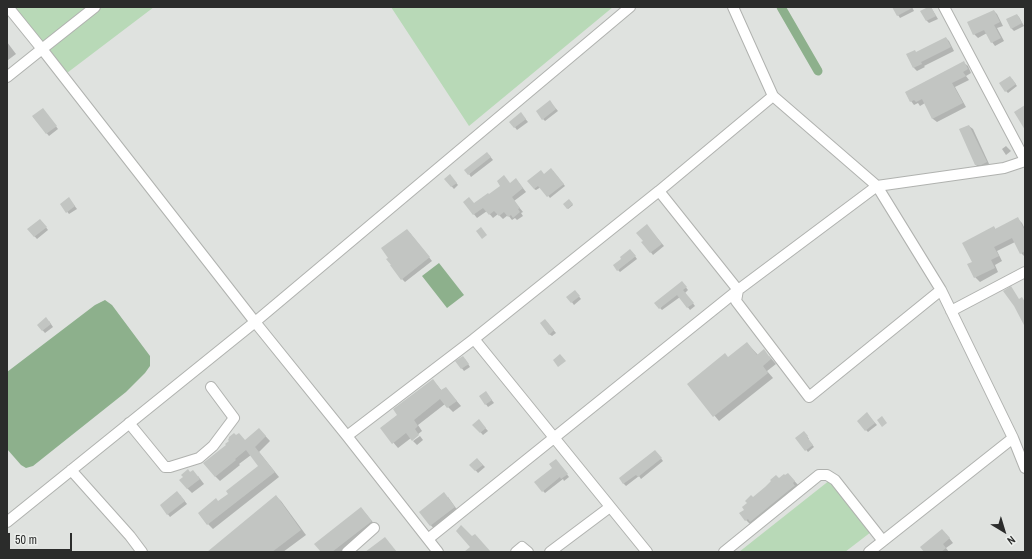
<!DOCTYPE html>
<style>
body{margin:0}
#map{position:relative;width:1032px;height:559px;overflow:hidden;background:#dfe2df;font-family:"Archivo Narrow",sans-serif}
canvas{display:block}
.frame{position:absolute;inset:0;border:8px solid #2b2c2b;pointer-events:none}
.north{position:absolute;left:984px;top:511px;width:40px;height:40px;-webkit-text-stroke:3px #ecefec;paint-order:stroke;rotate:142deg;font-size:11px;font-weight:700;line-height:16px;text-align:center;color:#2b2c2b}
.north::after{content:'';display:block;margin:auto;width:14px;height:18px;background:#2b2c2b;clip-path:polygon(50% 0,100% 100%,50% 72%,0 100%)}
.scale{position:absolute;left:8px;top:533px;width:64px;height:18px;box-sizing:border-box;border:2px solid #2b2c2b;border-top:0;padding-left:5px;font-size:12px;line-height:14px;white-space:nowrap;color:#2b2c2b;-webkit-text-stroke:3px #ecefec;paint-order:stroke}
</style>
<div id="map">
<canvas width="1032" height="559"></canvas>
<div class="frame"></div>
<div class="north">N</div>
<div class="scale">50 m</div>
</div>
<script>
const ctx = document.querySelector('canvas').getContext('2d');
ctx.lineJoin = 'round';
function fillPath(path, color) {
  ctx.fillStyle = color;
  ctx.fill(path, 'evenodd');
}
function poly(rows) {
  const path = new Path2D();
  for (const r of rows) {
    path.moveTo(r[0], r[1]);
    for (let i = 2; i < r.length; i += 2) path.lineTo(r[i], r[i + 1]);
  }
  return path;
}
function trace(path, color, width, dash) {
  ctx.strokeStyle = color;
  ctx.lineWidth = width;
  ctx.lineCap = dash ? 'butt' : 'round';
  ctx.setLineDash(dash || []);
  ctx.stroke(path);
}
fillPath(poly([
 [8,7,154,7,63,76],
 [391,7,613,7,469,126],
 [830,480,871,532,845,552,739,552]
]), '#b8d9b7');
fillPath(poly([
 [439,263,464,295,447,308,422,276],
 [105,300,112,305,150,356,150,366,145,373,126,392,33,466,26,468,21,465,7,449,7,372,95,305]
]), '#8db08c');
fillPath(poly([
 [893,7,912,7,914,11,900,18,898,15],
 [930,7,932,9,938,19,929,23,927,21,922,11],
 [994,11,997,14,1003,26,997,28,1004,41,995,46,992,42,987,33,978,38,974,34],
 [1017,15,1019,17,1024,26,1014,31,1012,29,1008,20],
 [946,38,949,41,954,51,924,66,925,67,917,71,914,68,916,53],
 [7,42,16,54,8,60,7,59],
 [964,63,968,66,971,73,966,76,969,80,955,87,966,107,937,122,933,119,925,103,920,106,918,103,914,105,911,101],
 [1012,79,1017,86,1008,93,1006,91],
 [552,104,558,111,545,121,543,119],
 [45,112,58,129,49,136,33,117],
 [523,116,528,122,517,130,511,122],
 [969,126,973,129,990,166,980,169,976,165],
 [1006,146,1011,151,1006,155,1002,149],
 [489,155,493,160,471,177,469,174],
 [553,171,565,186,550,198,541,187,536,190,534,189,544,175],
 [452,178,458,185,454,189,445,179],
 [519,183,526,192,514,201,523,212,521,213,523,216,517,220,515,218,512,220,508,215,503,219,498,214,493,218,487,211,477,218,464,202,475,204,510,184],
 [569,200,573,205,568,209,564,204],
 [71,201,77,209,69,214,61,204],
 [1018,219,1022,223,1025,229,1025,257,1021,253,1015,242,997,251,1002,261,995,265,998,272,980,282,975,277,973,262,994,227,996,230],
 [42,222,48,230,37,239,28,229],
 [649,228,664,246,653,255,643,242,644,241],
 [410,233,432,261,405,282,402,279],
 [632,252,637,259,620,272,618,270],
 [684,285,688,290,685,293,695,306,690,310,680,297,662,310,660,308],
 [577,294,581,299,574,305,568,297],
 [49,321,53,327,45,333,38,325],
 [547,322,556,333,552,336,549,334],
 [747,343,758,355,769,356,776,364,767,371,773,378,719,421,688,384,728,358],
 [465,359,470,367,464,371,457,362],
 [437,385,442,391,450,393,461,406,453,412,445,404,418,425,422,431,412,439,411,438,398,448,381,428],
 [488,395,494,403,488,407,480,396],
 [869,416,877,425,868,432,866,430],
 [481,423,488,431,483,435,474,425],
 [259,429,270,441,259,452,279,477,213,529,208,524,219,502,229,494,259,466,251,455,239,464,240,465,220,481,215,476,246,441],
 [804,432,809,439,808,439,814,447,808,452,796,438],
 [420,436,423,440,417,445,413,441],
 [657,453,663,461,641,479,639,476,626,486,624,484,620,478],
 [477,459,485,467,478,473,471,465],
 [558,463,569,477,564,481,563,479,545,493,543,491,554,468],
 [788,474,799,486,751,525,746,520,745,510,753,498,779,479],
 [198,476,204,484,192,493,187,488],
 [180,495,187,504,170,517,161,505],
 [276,496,281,501,306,535,283,552,209,552],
 [448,497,458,511,434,529,420,512],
 [361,508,376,526,343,552,322,552],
 [946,534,953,543,946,548,949,552,925,552]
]), '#0003');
trace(poly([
 [781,7,818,71]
]), '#8db08c', 9);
fillPath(poly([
 [892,7,914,7,897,16],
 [928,7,931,7,936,16,926,21,920,11],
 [994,10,1000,22,994,25,1001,38,991,43,984,30,973,35,967,22],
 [1017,14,1022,23,1011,29,1006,19],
 [946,37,951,47,921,62,922,64,913,68,906,54,915,50,916,52],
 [964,61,968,69,963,72,966,76,952,83,963,103,932,119,922,99,916,102,914,100,910,102,905,92],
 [1010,76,1016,84,1005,92,999,83],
 [550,100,556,109,542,120,536,111],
 [1025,105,1025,130,1014,112],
 [43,108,57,126,46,134,32,116],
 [521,112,526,119,514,128,509,122],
 [969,125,987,162,981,165,975,165,959,129],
 [487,152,491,157,468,175,464,170],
 [551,168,564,184,547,197,538,186,534,189,527,181,541,170,544,174],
 [450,174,457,183,451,187,444,179],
 [504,175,510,183,516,178,523,188,512,197,520,208,518,209,520,212,513,218,511,215,508,217,504,212,499,216,494,211,489,215,483,208,473,215,463,202,469,197,474,203,488,193,489,194,500,186,497,181],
 [69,197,75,206,66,213,60,204],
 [569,199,573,204,567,209,563,204],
 [1018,217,1025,231,1025,251,1020,254,1012,238,994,247,999,256,991,260,995,268,974,278,967,264,972,262,962,243,994,226,995,229],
 [40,219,47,227,34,237,27,229],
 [647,224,662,244,650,253,641,242,643,241,636,233],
 [481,227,487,235,482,239,476,231],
 [407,229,430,257,401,280,390,265,391,265,386,259,388,258,381,248],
 [630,249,636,256,617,271,613,265,621,259,620,257],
 [682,281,687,287,683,290,694,303,687,308,677,295,659,309,654,303],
 [1011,286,1019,299,1022,297,1025,302,1025,327,1014,306,1003,291],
 [575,290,580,296,571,303,566,297],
 [46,317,51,324,42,331,37,325],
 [545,319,554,330,549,335,540,323],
 [747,342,757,355,764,349,771,359,763,366,768,373,713,417,687,384,725,353,728,357],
 [560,354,566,361,558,367,553,360],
 [463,356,469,364,461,369,455,361],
 [433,379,441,390,446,387,457,401,447,408,440,399,414,420,418,426,415,429,419,435,412,441,406,433,392,444,380,428,397,415,393,409],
 [486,391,492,400,485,405,479,396],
 [867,412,875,423,865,431,857,421],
 [882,416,887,423,882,427,877,420],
 [479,419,486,428,480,433,472,425],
 [259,428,266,436,255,447,275,472,207,525,198,513,216,498,218,501,228,494,226,491,258,466,246,450,235,459,236,460,215,477,203,463,226,445,225,444,229,441,228,440,229,438,229,437,234,433,236,435,239,433,245,440],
 [804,431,808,436,807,437,813,445,805,451,795,438],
 [655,450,662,458,638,477,636,475,623,484,619,478],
 [477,458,483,465,475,471,469,465],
 [556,459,568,474,561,479,560,477,542,492,534,482,552,468,549,464],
 [188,469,190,472,193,470,200,479,187,489,179,480,183,477,181,475],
 [788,473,795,481,793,483,795,486,793,487,750,522,748,519,745,521,739,513,744,510,742,507,747,503,745,501,751,495,753,497,765,487,771,481,770,480,776,475,779,478,784,474,785,475],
 [177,491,185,501,167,515,160,505],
 [444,492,455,507,430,526,419,512],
 [276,495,301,530,272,552,207,552],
 [361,507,372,521,332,552,321,552,314,544],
 [461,525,472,536,475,534,491,552,464,552,470,547,456,531],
 [942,529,950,538,943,544,946,548,941,552,924,552,920,547],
 [385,537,397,552,365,552]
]), '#c2c5c2');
const minor = poly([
 [733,7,773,96,877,186,941,290,1013,438,1025,468],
 [944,7,1025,160],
 [7,77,42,49,8,7],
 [659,191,773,96],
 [941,290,809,397,736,301,738,290,877,186,1004,168,1025,161],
 [951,311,1025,272],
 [129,423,165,467,170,467,199,458,213,446,234,418,211,387],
 [347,436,474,339,647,552],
 [71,470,130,536,142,552],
 [7,522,255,322,42,49,95,7],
 [428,539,738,290,659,191,474,339],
 [347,552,374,528],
 [438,552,347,436,255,322,630,7],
 [516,552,522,547,528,552],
 [550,552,610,507],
 [724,552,819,475,827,475,835,480,883,541],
 [869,552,1013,438]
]);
trace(minor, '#b0b2af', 12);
trace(minor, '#fff', 10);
</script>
